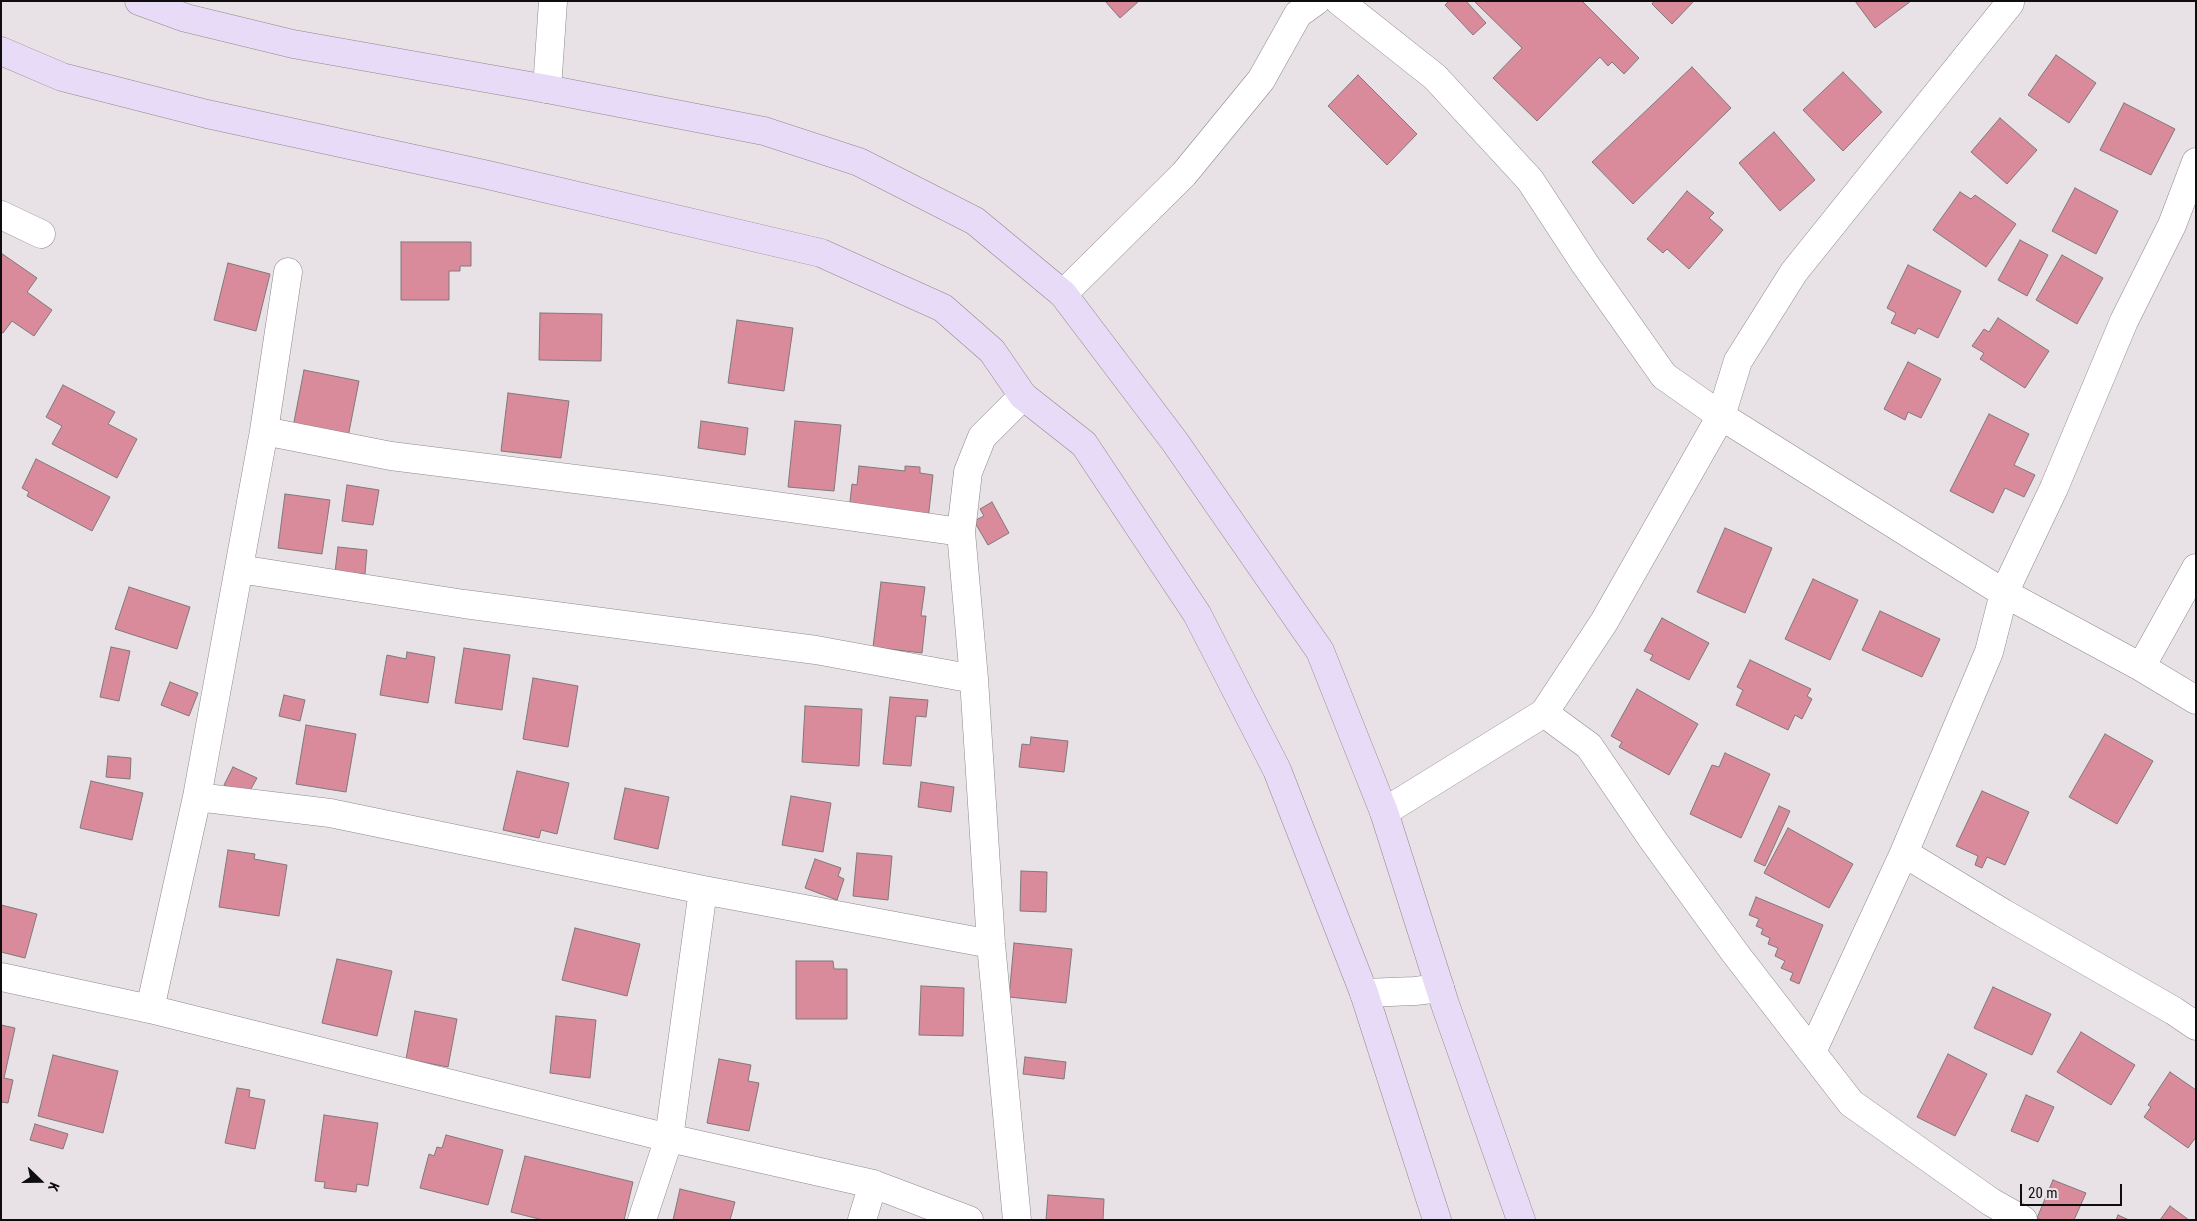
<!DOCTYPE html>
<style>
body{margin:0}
#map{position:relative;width:2197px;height:1221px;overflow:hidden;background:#e8e1e6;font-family:"Roboto Condensed",sans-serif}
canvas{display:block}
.frame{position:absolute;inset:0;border:2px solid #0f0d0e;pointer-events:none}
.north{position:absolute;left:15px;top:1156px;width:50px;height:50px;-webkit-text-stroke:4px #e8e1e6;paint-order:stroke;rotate:112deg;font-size:14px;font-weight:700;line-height:20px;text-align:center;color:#0f0d0e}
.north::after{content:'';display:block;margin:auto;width:18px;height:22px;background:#0f0d0e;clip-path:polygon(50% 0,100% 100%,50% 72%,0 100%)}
.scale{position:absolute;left:2020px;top:1184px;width:102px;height:22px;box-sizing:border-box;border:2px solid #0f0d0e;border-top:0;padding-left:6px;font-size:15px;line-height:18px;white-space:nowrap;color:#0f0d0e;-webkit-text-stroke:4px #e8e1e6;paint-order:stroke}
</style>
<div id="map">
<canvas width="2197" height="1221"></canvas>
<div class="frame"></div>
<div class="north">K</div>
<div class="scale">20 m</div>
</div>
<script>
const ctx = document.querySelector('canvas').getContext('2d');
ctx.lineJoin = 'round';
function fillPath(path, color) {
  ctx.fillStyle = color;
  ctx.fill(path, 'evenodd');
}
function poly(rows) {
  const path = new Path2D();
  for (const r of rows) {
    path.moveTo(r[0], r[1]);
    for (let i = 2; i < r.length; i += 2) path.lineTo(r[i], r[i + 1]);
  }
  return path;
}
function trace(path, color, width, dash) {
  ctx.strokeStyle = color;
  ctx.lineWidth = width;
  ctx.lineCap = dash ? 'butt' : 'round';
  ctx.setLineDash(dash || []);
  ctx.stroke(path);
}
const building = poly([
 [1105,1,1139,1,1120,18,1105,1],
 [1449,1,1466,1,1486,23,1473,35,1445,5,1449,1],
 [1474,1,1582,1,1639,58,1624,74,1612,62,1608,66,1600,57,1537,121,1493,78,1522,48,1474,1],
 [1654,1,1694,1,1672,24,1652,4,1654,1],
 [1855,1,1911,1,1875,28,1855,1],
 [2056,55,2096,83,2069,123,2028,95,2056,55],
 [1692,67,1731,108,1633,204,1592,162,1692,67],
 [1843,72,1882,112,1843,151,1803,110,1843,72],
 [1358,75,1417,134,1387,165,1328,106,1358,75],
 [2124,103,2175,129,2151,175,2100,150,2124,103],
 [2000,118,2037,150,2007,184,1971,152,2000,118],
 [1774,132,1815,180,1780,211,1739,163,1774,132],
 [2075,188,2118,211,2096,254,2052,231,2075,188],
 [1687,191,1714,213,1709,218,1723,230,1689,269,1667,249,1663,253,1647,239,1687,191],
 [1960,192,1971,199,1975,195,2016,224,1986,267,1933,230,1960,192],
 [2020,240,2048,255,2027,296,1998,280,2020,240],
 [401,242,471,242,471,266,460,266,460,271,449,271,449,300,401,300,401,242],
 [1,253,37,278,27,292,52,310,34,336,12,321,3,333,1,332,1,253],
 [2062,255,2103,278,2077,324,2036,300,2062,255],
 [228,263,270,274,256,331,214,320,228,263],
 [1908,265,1961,291,1938,338,1918,328,1915,334,1891,323,1896,313,1887,308,1908,265],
 [540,313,602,314,601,361,539,360,540,313],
 [1998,318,2049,351,2025,388,1980,359,1984,353,1972,346,1984,329,1989,332,1998,318],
 [737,320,793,328,784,391,728,383,737,320],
 [1908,362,1941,379,1921,418,1908,412,1905,420,1884,409,1908,362],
 [304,370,359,381,348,437,293,427,304,370],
 [63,385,115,412,108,424,137,439,117,478,52,444,62,426,46,417,63,385],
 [508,393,569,401,561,458,501,451,508,393],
 [1989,414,2029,434,2014,465,2035,475,2024,497,2005,488,1993,513,1950,491,1989,414],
 [701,421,748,428,745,455,698,448,701,421],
 [795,421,841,425,834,491,788,487,795,421],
 [36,459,110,497,92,531,27,496,29,492,22,488,36,459],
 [859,466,905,471,905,466,920,467,920,473,933,475,928,520,849,510,852,484,857,485,859,466],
 [347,485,379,490,373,525,342,521,347,485],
 [285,494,330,500,322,554,278,548,285,494],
 [992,502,1009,533,988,545,974,521,984,516,980,509,992,502],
 [1725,528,1772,548,1745,613,1697,592,1725,528],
 [338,547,367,550,365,574,335,572,338,547],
 [1813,579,1858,600,1830,660,1785,639,1813,579],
 [881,582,925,587,921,616,926,616,922,653,873,647,881,582],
 [129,587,190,607,177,649,115,629,129,587],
 [1880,611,1940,639,1922,677,1862,650,1880,611],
 [1662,618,1709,643,1689,680,1650,660,1653,655,1644,651,1662,618],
 [111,647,130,651,119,701,100,697,111,647],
 [464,648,510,655,502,710,455,703,464,648],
 [407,652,435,657,428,703,380,695,387,655,406,659,407,652],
 [1750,660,1811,689,1807,696,1812,699,1802,719,1795,715,1788,730,1736,705,1743,690,1737,687,1750,660],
 [533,678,578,686,568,747,523,739,533,678],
 [170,682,198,693,189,716,161,705,170,682],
 [1637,689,1698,724,1669,775,1619,747,1622,742,1611,736,1637,689],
 [284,695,305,700,300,721,279,716,284,695],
 [890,697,928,700,926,717,916,716,911,766,883,764,890,697],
 [805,706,862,709,859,766,802,762,805,706],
 [306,725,356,734,346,792,296,784,306,725],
 [2105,734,2153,761,2117,824,2069,797,2105,734],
 [1031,737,1068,741,1064,772,1019,767,1022,744,1030,745,1031,737],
 [1725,753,1770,774,1741,838,1690,814,1712,765,1719,767,1725,753],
 [108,756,131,758,130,779,106,777,108,756],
 [233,767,257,778,247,796,224,785,233,767],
 [517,771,569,783,557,834,541,830,539,838,503,830,517,771],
 [91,781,143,793,132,840,80,828,91,781],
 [921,782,954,787,951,812,918,807,921,782],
 [625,788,669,797,658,849,614,839,625,788],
 [1982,791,2029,812,2005,865,1987,857,1982,868,1975,865,1978,856,1956,846,1982,791],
 [791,796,831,803,823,852,782,845,791,796],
 [1779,806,1790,811,1765,866,1754,861,1779,806],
 [1788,828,1853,864,1829,908,1764,873,1788,828],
 [228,850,255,854,254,859,287,865,279,916,219,907,228,850],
 [857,853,892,856,888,900,853,896,857,853],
 [815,859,841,868,838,876,844,879,837,900,805,888,815,859],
 [1021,871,1047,872,1046,912,1020,911,1021,871],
 [1756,897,1823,925,1799,984,1790,980,1793,973,1781,968,1785,961,1775,956,1778,948,1768,944,1770,938,1761,934,1763,929,1756,926,1759,919,1749,915,1756,897],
 [1,905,37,914,25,958,1,952,1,905],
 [575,928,640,944,627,996,562,980,575,928],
 [1014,943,1072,949,1066,1003,1009,997,1014,943],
 [337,959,392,971,377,1036,322,1023,337,959],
 [796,961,833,961,834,969,847,969,847,1019,796,1019,796,961],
 [921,986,964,988,963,1036,919,1035,921,986],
 [1993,987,2051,1014,2032,1055,1974,1028,1993,987],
 [415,1011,457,1019,448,1067,406,1059,415,1011],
 [556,1016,596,1020,590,1078,550,1073,556,1016],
 [1,1025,15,1028,4,1078,13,1080,8,1103,1,1102,1,1025],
 [2081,1032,2135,1065,2111,1105,2057,1072,2081,1032],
 [1948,1054,1987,1074,1955,1136,1917,1117,1948,1054],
 [53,1055,118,1071,103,1133,38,1116,53,1055],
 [1025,1057,1066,1062,1064,1079,1023,1074,1025,1057],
 [719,1059,751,1065,748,1081,759,1083,749,1131,707,1123,719,1059],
 [2170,1072,2196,1090,2196,1137,2188,1148,2144,1117,2151,1107,2148,1105,2170,1072],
 [237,1088,250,1090,249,1097,265,1100,255,1149,225,1143,237,1088],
 [2026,1095,2054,1107,2038,1142,2011,1131,2026,1095],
 [324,1115,378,1123,368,1186,357,1184,356,1192,324,1188,325,1182,315,1181,324,1115],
 [35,1124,68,1134,63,1149,30,1140,35,1124],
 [446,1135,503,1150,488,1205,420,1188,429,1154,434,1156,437,1147,442,1148,446,1135],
 [525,1156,633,1182,624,1220,543,1220,511,1212,525,1156],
 [2053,1180,2086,1193,2074,1220,2042,1220,2037,1218,2053,1180],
 [680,1189,735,1202,730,1220,673,1220,680,1189],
 [1048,1195,1104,1199,1103,1220,1046,1220,1048,1195],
 [2170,1206,2189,1220,2160,1220,2170,1206],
 [2118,1215,2129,1220,2116,1220,2118,1215]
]);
fillPath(building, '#d98b9b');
trace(building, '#807879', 1);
const street = poly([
 [1339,1,1435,77,1530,180,1585,264,1664,376,1721,416,2004,593,2141,667,2196,700],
 [547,89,553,1],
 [1,215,41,234],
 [1063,294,1184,174,1261,80,1298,14,1316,1],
 [264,431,391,456,655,489,961,532],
 [239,569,464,604,816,650,974,679],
 [2141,667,2196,568],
 [1544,713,1589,746,1653,840,1735,953,1851,1103,1991,1202,2023,1220],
 [197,797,330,813,703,890,991,944],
 [1384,812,1544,713,1604,622,1721,416,1738,361,1794,272,2010,3],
 [1904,853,2003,913,2174,1011,2196,1026],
 [1,977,150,1009,669,1138,873,1184,969,1220],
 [1364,993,1415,991,1440,988],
 [150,1009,197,797,264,431,288,272],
 [1812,1052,1904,853,1989,652,2004,593,2054,488,2124,321,2172,225,2196,162],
 [642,1220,669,1138,703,890],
 [862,1220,873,1184],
 [1017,1220,991,944,974,679,961,532,968,472,982,437,1023,396]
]);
const secondary = poly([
 [139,1,186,18,293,44,547,89,764,131,859,162,975,221,1063,294,1175,442,1320,651,1384,812,1445,1004,1521,1220],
 [1,51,62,77,207,114,488,175,821,253,943,308,992,351,1023,396,1084,444,1197,614,1277,770,1364,993,1437,1220]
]);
trace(street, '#8e888d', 29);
trace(secondary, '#8e888d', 29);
trace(street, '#fff', 28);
trace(secondary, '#e8dbf7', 28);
</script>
